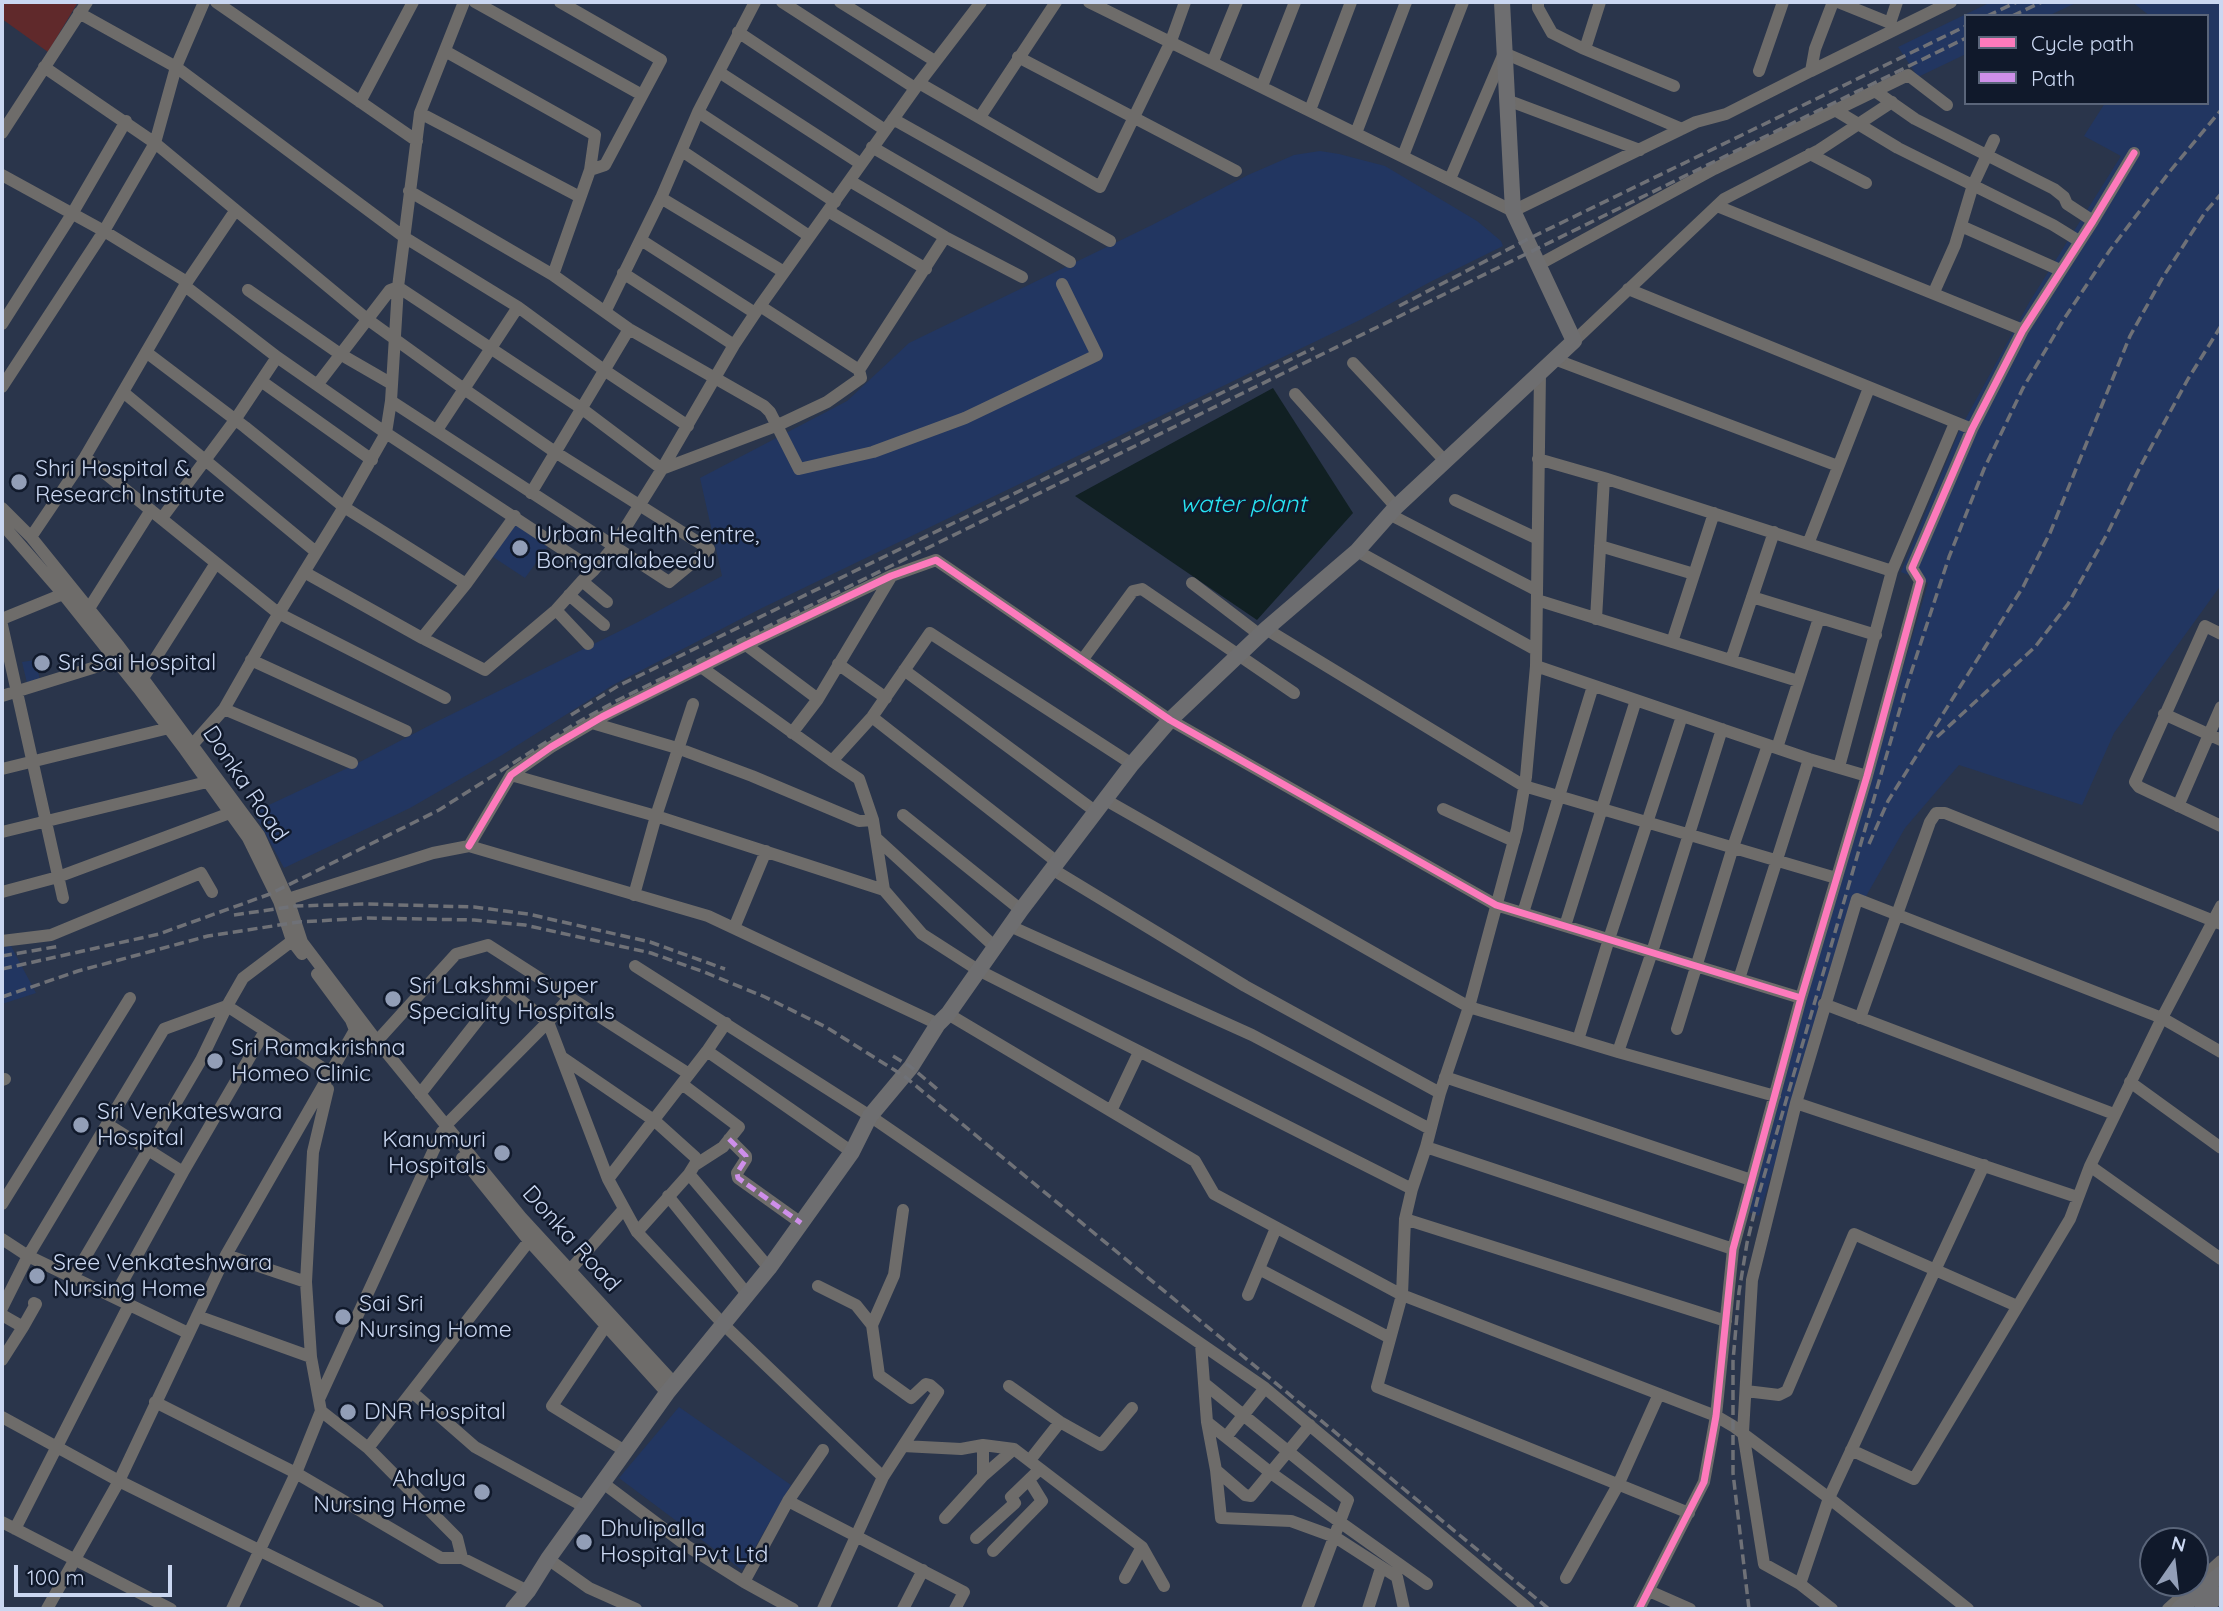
<!DOCTYPE html>
<style>
body{margin:0}
#map{position:relative;width:2223px;height:1611px;overflow:hidden;background:#2a354b;font-family:Quicksand,sans-serif}
canvas{display:block}
.frame{position:absolute;inset:0;border:4px solid #cad7f1;pointer-events:none}
.legend{position:absolute;left:1964px;top:14px;width:245px;height:91px;box-sizing:border-box;background:#10192b;border:2px solid #5a657a;margin:0;padding:9px 12px;list-style:none;font-size:21px;color:#cad7f1}
.legend li{display:flex;align-items:center;gap:14px;height:35px}
.legend b{width:35px;border:2px solid #5a657a}
.north{position:absolute;left:2139px;top:1527px;width:70px;height:70px;box-sizing:border-box;background:#10192b;border:2px solid #5a657a;border-radius:50%;rotate:14deg;font-size:19px;font-weight:700;line-height:28px;text-align:center;color:#cad7f1}
.north::after{content:'';display:block;margin:auto;width:24px;height:32px;background:#929eb7;clip-path:polygon(50% 0,100% 100%,50% 72%,0 100%)}
.scale{position:absolute;left:14px;top:1565px;width:158px;height:32px;box-sizing:border-box;border:4px solid #cad7f1;border-top:0;padding-left:9px;font-size:21px;line-height:24px;white-space:nowrap;color:#cad7f1;-webkit-text-stroke:5px #10192b;paint-order:stroke}
</style>
<div id="map">
<canvas width="2223" height="1611"></canvas>
<div class="frame"></div>
<ul class="legend">
<li><b style="height:9px;background:#fd7abc"></b>Cycle path</li>
<li><b style="height:9px;background:#ce8fe9"></b>Path</li>
</ul>
<div class="north">N</div>
<div class="scale">100 m</div>
</div>
<script>
const ctx = document.querySelector('canvas').getContext('2d');
ctx.lineJoin = 'round';
function fillPath(path, color) {
  ctx.fillStyle = color;
  ctx.fill(path, 'evenodd');
}
function poly(rows) {
  const path = new Path2D();
  for (const r of rows) {
    path.moveTo(r[0], r[1]);
    for (let i = 2; i < r.length; i += 2) path.lineTo(r[i], r[i + 1]);
  }
  return path;
}
function trace(path, color, width, dash) {
  ctx.strokeStyle = color;
  ctx.lineWidth = width;
  ctx.lineCap = dash ? 'butt' : 'round';
  ctx.setLineDash(dash || []);
  ctx.stroke(path);
}
function label(font, color, halo, rows, align = 'center') {
  ctx.font = font + ' Quicksand,sans-serif';
  ctx.lineWidth = 5;
  ctx.setLineDash([]);
  ctx.textBaseline = 'middle';
  ctx.strokeStyle = halo;
  ctx.fillStyle = color;
  for (const [text, x, y, turn = 0] of rows) {
    ctx.save();
    ctx.translate(x, y);
    ctx.rotate((+turn || 0) * Math.PI / 180);
    ctx.textAlign = isNaN(turn) ? turn : align;
    if (halo) ctx.strokeText(text, 0, 0);
    ctx.fillText(text, 0, 0);
    ctx.restore();
  }
}
fillPath(poly([
 [1991,2,2078,2,2048,16,1966,16,1966,54,1918,77,1898,47],
 [2132,2,2221,2,2221,585,2114,733,2082,805,1959,765,1905,828,1865,898,1856,895,1759,1216,1749,1212,1827,925,1928,583,1901,572,1960,429,2030,301,2121,156,2084,136,2105,103,2207,103,2207,16,2150,16],
 [1320,151,1339,154,1385,166,1477,221,1501,241,1503,246,1430,282,1362,319,762,608,613,685,502,755,410,808,284,868,254,812,354,765,436,722,638,622,722,576,700,478,847,401,909,343,1152,225,1248,175,1294,155],
 [515,519,551,542,525,578,490,555],
 [35,660,40,679,27,683,22,662],
 [11,946,36,993,2,1004,2,947],
 [679,1407,791,1485,742,1570,619,1478]
]), '#223661');
fillPath(poly([
 [2,2,78,2,48,52,2,19]
]), '#60292b');
fillPath(poly([
 [1273,388,1353,513,1257,620,1075,496]
]), '#112023');
trace(poly([
 [216,2,417,141],
 [475,2,642,95],
 [560,2,661,60,605,165,590,170],
 [782,2,915,88],
 [840,2,935,61],
 [1089,2,1513,211,1696,122,1726,114,1811,71,1815,49,1833,2],
 [1538,2,1538,8,1552,33,1582,48,1674,86],
 [1838,2,1890,23,1897,2],
 [79,13,176,67,404,237,518,307,604,370,688,426],
 [738,32,885,130],
 [1585,49,1600,2],
 [445,51,595,135,590,170,553,275],
 [1018,57,1236,171],
 [1213,61,1237,2],
 [44,67,155,143,367,319,464,389,555,452,709,549,669,582,391,401],
 [1759,71,1783,2],
 [1811,71,1951,2],
 [719,72,861,164],
 [919,83,1100,187,1171,41,1185,2],
 [1262,86,1295,2],
 [1875,91,1915,119,2054,189,2064,197,2067,204,2093,221],
 [1507,100,1640,150],
 [360,102,413,2],
 [1310,110,1351,2],
 [1835,110,1898,148,2053,225,2079,241],
 [698,112,835,202],
 [420,113,580,197],
 [980,117,1056,2],
 [893,119,1110,241],
 [2,133,87,2],
 [1356,133,1406,2],
 [872,147,1070,262],
 [682,151,809,236],
 [1810,154,1866,183],
 [1403,156,1463,2],
 [2,175,104,231,187,282],
 [1450,179,1504,53,1682,129],
 [850,181,945,237,1022,277],
 [409,191,553,275,629,329,764,406,770,412,799,469,873,452,965,418,1097,355,1062,284],
 [661,198,784,272],
 [1717,206,2023,330],
 [828,211,926,269],
 [1961,226,2060,270],
 [641,240,755,313],
 [1538,265,1714,169,1908,75,1947,105],
 [623,273,734,345],
 [185,286,277,357],
 [1628,289,1972,429],
 [248,290,340,354,392,384],
 [1934,292,1955,245,1973,185,1994,140],
 [605,312,661,198,698,112,755,2],
 [2,324,72,214,126,121],
 [1574,341,1724,199,1819,150,1892,102],
 [146,352,245,427,344,507,466,584],
 [1554,359,1838,466],
 [1353,363,1445,461],
 [859,370,945,237],
 [1540,373,1536,666,1526,777,1517,829,1469,1007,1440,1093,1426,1147,1412,1189,1405,1219,1402,1295,1377,1387,1689,1513],
 [317,385,390,290,398,287,581,408,662,469,734,345,760,306,919,83,981,2],
 [2,387,104,231,155,143,176,67,204,2],
 [123,392,316,552],
 [1295,394,1396,507],
 [437,430,518,307],
 [85,457,278,613,445,698],
 [1538,459,1604,478,1892,571],
 [372,460,261,381,277,357,386,433,594,570,582,581,556,610,485,670,422,638],
 [531,493,629,329],
 [1455,500,1536,538],
 [2,508,31,537,119,646,259,835,288,899,302,942,377,1041,521,1217,675,1384],
 [1389,514,1536,590],
 [162,518,235,420,261,381],
 [2,524,63,594,138,688,185,750,248,838,279,901,292,941,302,954],
 [31,537,85,457,187,282,235,211],
 [1808,544,1869,388],
 [1600,546,1694,574],
 [1357,551,1536,650],
 [594,570,614,546,662,469,776,426,827,402,861,378,859,370,760,306],
 [304,572,422,638,466,584,515,516],
 [582,581,607,602],
 [1192,583,1260,635],
 [569,595,604,625],
 [1752,597,1876,635],
 [1537,600,1798,681],
 [88,610,151,510],
 [556,610,588,644],
 [2,619,63,594],
 [1596,619,1604,478],
 [2,625,63,898],
 [1266,629,1524,786,1836,878],
 [2221,634,2205,626,2135,782,2139,787,2221,826],
 [1672,642,1714,513],
 [746,645,818,699],
 [1083,659,1133,591,1142,589,1294,693],
 [251,660,406,731],
 [1731,660,1774,532],
 [838,664,886,698],
 [1536,666,1809,759,1867,776],
 [701,667,832,761],
 [904,670,1095,811],
 [143,678,216,563],
 [2,696,115,661],
 [224,709,352,763],
 [2164,714,2221,740],
 [872,717,1057,862],
 [592,723,677,748,752,776,859,821,873,820],
 [792,733,818,699,891,577],
 [193,744,224,709,273,623,344,507,386,433,391,401,398,287,420,113,464,2],
 [1777,748,1819,618],
 [1132,764,930,633,872,717,832,761,859,779,873,820,884,890,922,934,978,970,1412,1189],
 [1839,767,1892,571,1955,423],
 [2,769,169,728],
 [511,775,656,816,884,890],
 [1104,799,1469,1007,1618,1052,1775,1096],
 [2178,806,2221,707],
 [1443,809,1514,841],
 [903,815,1021,910],
 [2,832,207,782],
 [876,838,995,947],
 [469,846,511,775,551,747,602,717,746,645,891,576,936,560,1170,720,1496,905,1801,998],
 [1052,869,1245,986,1440,1093],
 [2,892,58,877,230,813],
 [634,895,656,816,693,704],
 [288,899,433,853,469,846,708,916,938,1024],
 [2221,906,2162,1018,2090,1166,2221,1259],
 [1523,913,1593,686],
 [1010,926,1252,1035,1430,1129],
 [1565,926,1636,700],
 [734,928,766,851],
 [2,941,51,935,201,873,212,892],
 [292,941,243,978,227,1006,332,1074],
 [635,966,870,1116,1265,1388,1529,1609],
 [317,974,351,1020,355,1030,374,1048],
 [1739,979,1809,759],
 [570,997,548,1022,608,1179,637,1232,724,1325,883,1477],
 [1824,1004,2114,1114],
 [948,1014,1195,1161,1214,1194,1402,1295,1659,1394,1716,1416,1733,1426,1829,1498,1968,1609],
 [1860,1018,1930,822,1936,813,1945,813,2221,924],
 [726,1023,707,1051,852,1152],
 [1677,1029,1733,847,1768,745],
 [1578,1040,1609,939,1682,716],
 [377,1041,456,954,488,945,689,1074],
 [1618,1052,1652,952,1722,729],
 [563,1058,655,1121,695,1157,697,1161,689,1174],
 [1445,1077,1751,1180],
 [2,1080,5,1079],
 [2130,1082,2221,1148],
 [682,1084,739,1127,723,1147,695,1165],
 [420,1094,504,987,548,1022,445,1126],
 [1796,1103,2077,1197],
 [1111,1111,1139,1052],
 [107,1124,183,1172,114,1297],
 [729,1139,746,1156,746,1159,737,1173,738,1178,801,1223],
 [1426,1147,1733,1249],
 [462,1158,529,1241,667,1393],
 [183,1172,265,1031],
 [608,1179,707,1051],
 [668,1196,747,1294],
 [2,1204,130,998],
 [1405,1219,1726,1321],
 [637,1232,689,1174,769,1268],
 [2,1239,28,1256,2,1308],
 [226,1255,306,1282],
 [1259,1269,1390,1338],
 [570,1270,624,1209],
 [73,1278,201,1060,227,1006,164,1029,28,1256,188,1333],
 [818,1286,856,1305,872,1325],
 [1248,1295,1276,1228],
 [2,1315,23,1327,2,1360],
 [197,1316,311,1357],
 [23,1327,36,1304,34,1303],
 [605,1327,552,1406,625,1451],
 [1201,1344,1207,1422,1216,1470,1221,1518,1291,1521,1335,1537,1397,1577,1404,1609],
 [1205,1384,1348,1500,1307,1609],
 [1009,1386,1060,1422,1101,1445,1132,1408],
 [1746,1391,1779,1395,1787,1391,1854,1234,2017,1306],
 [412,1392,475,1447,585,1507],
 [320,1397,442,1132],
 [155,1402,296,1473,441,1558,462,1558,528,1591],
 [321,1411,368,1448,529,1241],
 [2,1417,119,1481,378,1609],
 [1207,1422,1271,1473,1427,1584],
 [1226,1437,1265,1388],
 [903,1446,961,1449,983,1445,1014,1449,1142,1547,1164,1586],
 [368,1448,457,1538,462,1558],
 [1851,1450,1914,1479,2070,1219,2090,1166],
 [1030,1460,1060,1422],
 [1216,1470,1245,1495,1251,1496,1310,1425],
 [983,1476,983,1445],
 [603,1483,687,1546,744,1582,793,1609],
 [788,1501,964,1592,955,1609],
 [945,1518,983,1476,1014,1449],
 [2,1522,171,1609],
 [15,1529,129,1305],
 [976,1538,1015,1503,1011,1497,1040,1469],
 [993,1551,1042,1501,1029,1480],
 [548,1559,589,1588,636,1609],
 [1125,1578,1142,1547],
 [1566,1578,1618,1485,1659,1394],
 [744,1582,788,1501,823,1450],
 [1800,1584,1829,1498,1984,1165],
 [1649,1591,1690,1609],
 [47,1609,119,1481,226,1255,355,1030],
 [232,1609,296,1473,321,1411,311,1357,306,1282,313,1152,328,1089],
 [823,1609,883,1477,938,1392,930,1385,926,1384,911,1398,879,1375,872,1325,894,1275,903,1210],
 [903,1609,923,1570],
 [1368,1609,1381,1568],
 [1639,1609,1704,1482,1716,1416,1733,1249,1801,998,1867,776,1920,581,1912,568,1972,429,2023,330,2093,221,2134,153],
 [1832,1609,1800,1584,1764,1564,1743,1432,1752,1280,1796,1103,1857,899,2162,1018,2221,1052],
 [2168,1609,2221,1561]
]), '#6e6c6a', 12);
trace(poly([
 [513,1609,528,1591,548,1559,667,1393,769,1268,852,1152,870,1116,911,1067,938,1024,948,1014,1021,910,1132,764,1170,720,1266,629,1357,551,1396,507,1574,341,1513,211,1502,2],
 [2179,1609,2221,1574],
 [2202,1609,2221,1594]
]), '#6e6e70', 16);
trace(poly([
 [1987,16,2017,2],
 [2012,16,2042,2],
 [1399,306,1526,240,1966,26],
 [571,715,618,686,1314,348],
 [1937,737,2035,647,2068,604,2107,534,2139,469,2188,379,2221,326],
 [1869,844,1888,801,2023,587,2050,533,2130,336,2163,277,2206,211,2221,194],
 [234,915,296,906,365,904,474,907,528,914,650,942,725,969],
 [2,956,60,946],
 [2,969,159,934,270,894,439,810,573,725,618,700,1966,38],
 [2,997,78,971,208,936,299,922,368,918,474,920,525,925,651,953,704,972,765,997,826,1027,904,1076,1549,1609],
 [893,1056,911,1067,937,1089],
 [1749,1609,1733,1473,1733,1361,1739,1292,1747,1243,1758,1197,1907,685,1949,557,1984,469,2023,388,2064,319,2110,250,2171,170,2221,110]
]), '#6f7177', 3.5, [10, 5]);
trace(poly([
 [729,1139,746,1156,746,1159,737,1173,738,1178,801,1223]
]), '#ce8fe9', 5, [10, 5]);
trace(poly([
 [469,846,511,775,551,747,602,717,746,645,891,576,936,560,1170,720,1496,905,1801,998],
 [1639,1609,1704,1482,1716,1416,1733,1249,1801,998,1867,776,1920,581,1912,568,1972,429,2023,330,2093,221,2134,153]
]), '#fd7abc', 7);
for (const [x, y, r, color] of [
 [19,482,9,"#929eb7"],
 [520,548,9,"#929eb7"],
 [42,663,9,"#929eb7"],
 [393,999,9,"#929eb7"],
 [215,1061,9,"#929eb7"],
 [81,1125,9,"#929eb7"],
 [502,1153,9,"#929eb7"],
 [37,1276,9,"#929eb7"],
 [343,1317,9,"#929eb7"],
 [348,1412,9,"#929eb7"],
 [482,1492,9,"#929eb7"],
 [584,1542,9,"#929eb7"]
]) {
  const dot = new Path2D();
  dot.arc(x, y, r, 0, 2 * Math.PI);
  ctx.fillStyle = color;
  ctx.fill(dot);
  trace(dot, '#10192b', 2.5);
}
label('23px', '#cad7f1', '#10192b', [
 ["Shri Hospital &",35,469],
 ["Research Institute",35,495],
 ["Urban Health Centre,",536,535],
 ["Bongaralabeedu",536,561],
 ["Sri Sai Hospital",58,663],
 ["Sri Lakshmi Super",409,986],
 ["Speciality Hospitals",409,1012],
 ["Sri Ramakrishna",231,1048],
 ["Homeo Clinic",231,1074],
 ["Sri Venkateswara",97,1112],
 ["Hospital",97,1138],
 ["Kanumuri",486,1140,"right"],
 ["Hospitals",486,1166,"right"],
 ["Sree Venkateshwara",53,1263],
 ["Nursing Home",53,1289],
 ["Sai Sri",359,1304],
 ["Nursing Home",359,1330],
 ["DNR Hospital",364,1412],
 ["Ahalya",466,1479,"right"],
 ["Nursing Home",466,1505,"right"],
 ["Dhulipalla",600,1529],
 ["Hospital Pvt Ltd",600,1555]
], 'left');
label('23px', '#cad7f1', '#10192b', [
 ["Donka Road",245,784,56],
 ["Donka Road",571,1239,48]
]);
label('italic 24px', '#28e5f4', '#10192b', [
 ["water plant",1243,505]
]);
</script>
